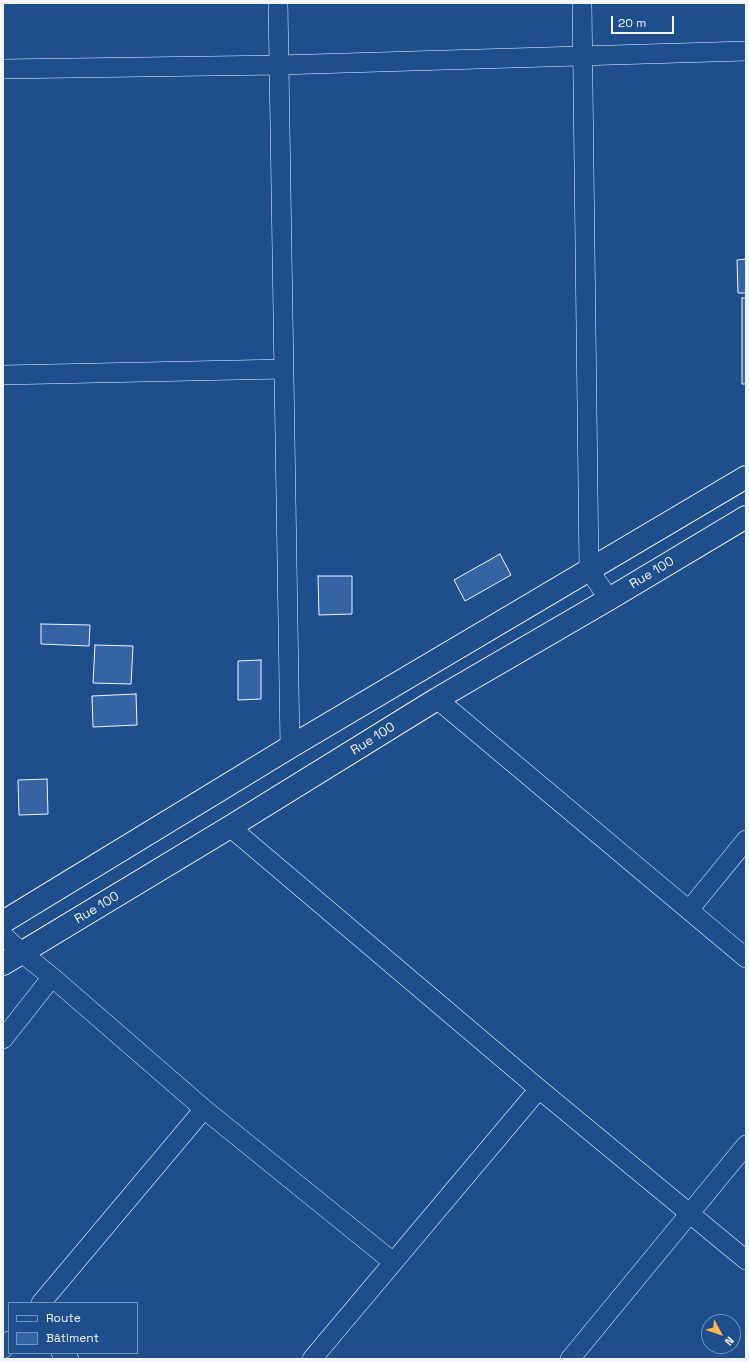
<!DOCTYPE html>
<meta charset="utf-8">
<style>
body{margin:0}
#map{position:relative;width:749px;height:1362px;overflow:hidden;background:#1f4e8c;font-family:"Space Grotesk",sans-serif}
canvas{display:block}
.frame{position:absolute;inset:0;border:4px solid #f2f6ff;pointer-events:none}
.legend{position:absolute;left:8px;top:1302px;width:130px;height:52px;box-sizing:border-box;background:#1f4e8c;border:1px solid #7391ba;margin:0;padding:5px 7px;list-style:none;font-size:12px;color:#f2f6ff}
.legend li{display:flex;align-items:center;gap:8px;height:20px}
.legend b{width:20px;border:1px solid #7391ba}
.north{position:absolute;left:701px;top:1314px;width:40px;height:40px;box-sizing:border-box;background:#1f4e8c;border:1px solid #7391ba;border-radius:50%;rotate:130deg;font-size:11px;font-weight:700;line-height:16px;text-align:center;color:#f2f6ff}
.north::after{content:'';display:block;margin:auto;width:14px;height:18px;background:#ffb74d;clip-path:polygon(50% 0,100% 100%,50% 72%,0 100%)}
.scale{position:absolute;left:611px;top:16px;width:63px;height:18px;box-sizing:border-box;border:2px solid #f2f6ff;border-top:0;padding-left:5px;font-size:12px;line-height:14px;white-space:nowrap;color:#f2f6ff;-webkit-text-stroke:3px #1f4e8c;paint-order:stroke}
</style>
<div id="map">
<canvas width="749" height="1362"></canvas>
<div class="frame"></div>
<ul class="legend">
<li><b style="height:5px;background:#1f4e8c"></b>Route</li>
<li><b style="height:11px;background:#3563a3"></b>Bâtiment</li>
</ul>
<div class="north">N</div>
<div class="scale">20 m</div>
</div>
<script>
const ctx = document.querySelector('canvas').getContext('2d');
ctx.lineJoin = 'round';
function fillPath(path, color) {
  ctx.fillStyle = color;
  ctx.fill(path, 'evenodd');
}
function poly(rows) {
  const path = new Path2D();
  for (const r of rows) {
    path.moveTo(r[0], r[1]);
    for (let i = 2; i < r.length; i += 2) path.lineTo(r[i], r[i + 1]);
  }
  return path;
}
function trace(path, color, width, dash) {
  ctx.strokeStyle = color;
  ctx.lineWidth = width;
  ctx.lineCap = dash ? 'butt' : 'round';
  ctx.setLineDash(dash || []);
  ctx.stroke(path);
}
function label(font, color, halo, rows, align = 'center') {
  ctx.font = font + ' "Space Grotesk",sans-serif';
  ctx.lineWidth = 3;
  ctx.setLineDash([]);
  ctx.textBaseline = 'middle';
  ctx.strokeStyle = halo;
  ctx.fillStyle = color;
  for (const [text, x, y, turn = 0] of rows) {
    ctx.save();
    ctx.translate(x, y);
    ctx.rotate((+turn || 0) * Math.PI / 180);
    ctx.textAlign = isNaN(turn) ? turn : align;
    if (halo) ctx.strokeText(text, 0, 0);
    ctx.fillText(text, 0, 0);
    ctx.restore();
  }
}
const building = poly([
 [746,259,746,293,738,293,737,260,746,259],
 [742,298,746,298,746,384,742,384,742,298],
 [500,554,511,575,465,601,454,580,500,554],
 [318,576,352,576,352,614,319,615,318,576],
 [41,624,90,625,89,646,41,644,41,624],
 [95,645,133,646,131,684,93,683,95,645],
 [261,660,261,699,238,700,238,661,261,660],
 [136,694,137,725,93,727,92,696,136,694],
 [47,779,48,814,19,815,18,780,47,779]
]);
fillPath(building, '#3563a3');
trace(building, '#f2f6ff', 1);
const minor = poly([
 [278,3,290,747],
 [582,3,589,570,609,599],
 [3,69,279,65,746,51],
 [3,375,284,369],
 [437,699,746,958],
 [230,827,539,1089,746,1260],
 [689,910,746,840],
 [3,935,22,953,52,977,204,1109,393,1262],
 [3,1039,52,977],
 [41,1303,204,1109],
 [3,1349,9,1341],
 [61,1353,69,1359],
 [312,1359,539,1089],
 [570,1359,746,1145]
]);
const tertiary = poly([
 [3,922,290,747,746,477],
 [3,964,230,827,437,699,609,599,746,517]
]);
trace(minor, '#f2f6ff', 20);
trace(tertiary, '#f2f6ff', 24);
trace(minor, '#1f4e8c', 19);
trace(tertiary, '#1f4e8c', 22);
label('13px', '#f2f6ff', '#1f4e8c', [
 ["Rue 100",652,573,-31],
 ["Rue 100",373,739,-32],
 ["Rue 100",97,908,-31]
]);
</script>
